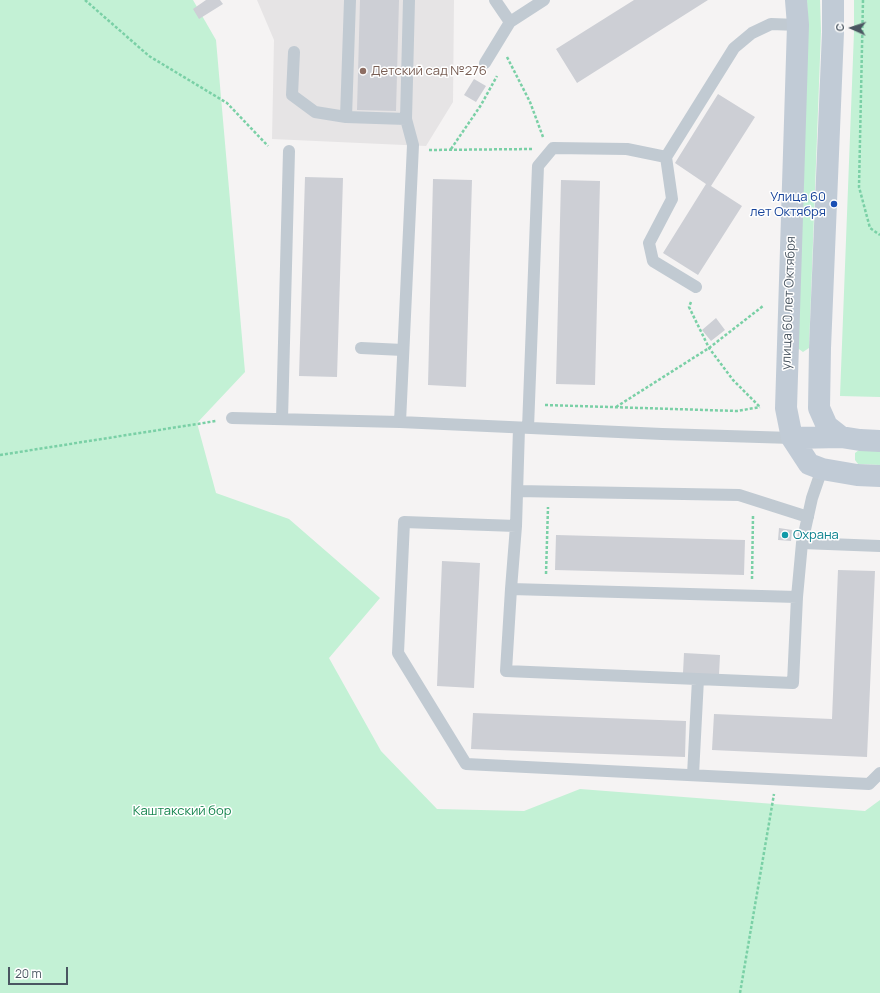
<!DOCTYPE html>
<meta charset="utf-8">
<style>
body{margin:0}
#map{position:relative;width:880px;height:993px;overflow:hidden;background:#f5f3f3;font-family:Manrope,sans-serif}
canvas{display:block}
.north{position:absolute;left:832px;top:8px;width:40px;height:40px;-webkit-text-stroke:3px #fff;paint-order:stroke;rotate:273deg;font-size:11px;font-weight:700;line-height:16px;text-align:center;color:#4a5661}
.north::after{content:'';display:block;margin:auto;width:14px;height:18px;background:#4a5661;clip-path:polygon(50% 0,100% 100%,50% 72%,0 100%)}
.scale{position:absolute;left:8px;top:967px;width:60px;height:18px;box-sizing:border-box;border:2px solid #4a5661;border-top:0;padding-left:5px;font-size:12px;line-height:14px;white-space:nowrap;color:#4a5661;-webkit-text-stroke:3px #fff;paint-order:stroke}
</style>
<div id="map">
<canvas width="880" height="993"></canvas>
<div class="north">С</div>
<div class="scale">20 m</div>
</div>
<script>
const ctx = document.querySelector('canvas').getContext('2d');
ctx.lineJoin = 'round';
function fillPath(path, color) {
  ctx.fillStyle = color;
  ctx.fill(path, 'evenodd');
}
function poly(rows) {
  const path = new Path2D();
  for (const r of rows) {
    path.moveTo(r[0], r[1]);
    for (let i = 2; i < r.length; i += 2) path.lineTo(r[i], r[i + 1]);
  }
  return path;
}
function trace(path, color, width, dash) {
  ctx.strokeStyle = color;
  ctx.lineWidth = width;
  ctx.lineCap = dash ? 'butt' : 'round';
  ctx.setLineDash(dash || []);
  ctx.stroke(path);
}
function label(font, color, halo, rows, align = 'center') {
  ctx.font = font + ' Manrope,sans-serif';
  ctx.lineWidth = 3;
  ctx.setLineDash([]);
  ctx.textBaseline = 'middle';
  ctx.strokeStyle = halo;
  ctx.fillStyle = color;
  for (const [text, x, y, turn = 0] of rows) {
    ctx.save();
    ctx.translate(x, y);
    ctx.rotate((+turn || 0) * Math.PI / 180);
    ctx.textAlign = isNaN(turn) ? turn : align;
    if (halo) ctx.strokeText(text, 0, 0);
    ctx.fillText(text, 0, 0);
    ctx.restore();
  }
}
fillPath(poly([
 [257,0,454,0,453,102,426,146,272,139,274,40]
]), '#e6e4e5');
fillPath(poly([
 [0,0,193,0,216,40,245,372,197,423,216,493,289,519,380,598,329,658,381,751,437,809,524,811,580,789,865,811,880,800,880,993,0,993],
 [807,0,820,0,821,31,809,348,803,352,796,347,808,31],
 [854,0,880,0,880,397,840,396,854,32],
 [859,450,880,451,880,465,858,464,855,460,855,453]
]), '#c3f1d5');
fillPath(poly([
 [206,0,220,0,223,4,199,19,193,9],
 [360,0,399,0,396,111,357,110],
 [634,0,708,0,577,83,556,49],
 [474,79,486,86,476,102,464,95],
 [718,94,755,117,711,186,742,206,698,275,663,253,706,184,675,163],
 [305,177,343,178,337,377,299,376],
 [433,179,472,180,466,387,428,385],
 [561,180,600,181,595,385,556,384],
 [716,318,725,330,711,341,702,330],
 [779,528,792,530,791,541,778,540],
 [556,535,745,540,744,575,555,570],
 [442,561,480,563,474,688,437,686],
 [838,570,875,571,867,757,712,750,714,714,832,719],
 [684,653,720,655,719,675,683,673],
 [473,713,686,721,685,757,471,749]
]), '#cdcfd5');
trace(poly([
 [85,0,149,56,227,103,268,146],
 [863,0,859,187,870,228,880,235],
 [507,57,530,102,543,137],
 [451,149,481,105,497,76],
 [429,150,532,149],
 [691,302,689,307,709,348,733,380,760,407],
 [545,405,737,411,760,407],
 [616,407,709,348,763,306],
 [0,455,216,421],
 [546,574,548,507],
 [752,579,753,516],
 [740,993,774,794]
]), '#7ad0a6', 2.5, [3, 2]);
trace(poly([
 [350,0,346,117,406,119],
 [495,0,510,22,544,0],
 [294,52,292,95,315,112,346,117],
 [485,63,510,22],
 [696,287,653,261,649,243,672,199,666,157,734,48,752,33,771,24,798,25],
 [361,348,403,350],
 [232,418,400,422,662,434,792,438],
 [282,419,289,151],
 [400,422,413,145,406,119,409,0],
 [519,428,516,526,511,589,506,671,793,683,797,597,802,543,812,498,822,469],
 [528,428,538,166,553,148,627,149,666,157],
 [517,491,739,495,808,517],
 [516,526,404,522,398,653,466,764,869,784,880,773],
 [802,543,880,546],
 [511,589,797,597],
 [693,775,698,679]
]), '#c1cad2', 12);
trace(poly([
 [796,0,798,25,786,408,792,438,809,464,822,469,857,475,880,476],
 [833,0,833,32,820,348,819,408,827,426,841,437,860,440,880,441],
 [792,438,841,437]
]), '#c1cbd6', 22);
for (const [x, y, r, color] of [
 [363,71,4,"#8d6e63"],
 [834,204,4,"#1a4fb4"],
 [785,535,4,"#0f9aa8"]
]) {
  const dot = new Path2D();
  dot.arc(x, y, r, 0, 2 * Math.PI);
  ctx.fillStyle = color;
  ctx.fill(dot);
  trace(dot, '#fff', 1.5);
}
label('13px', '#785e54', '#fff', [
 ["Детский сад №276",371,71]
], 'left');
label('13px', '#164399', '#fff', [
 ["Улица 60",826,197],
 ["лет Октября",826,212]
], 'right');
label('13px', '#4a5661', '#fff', [
 ["улица 60 лет Октября",789,303,-88]
]);
label('13px', '#0d838f', '#fff', [
 ["Охрана",793,535]
], 'left');
label('13px', '#17864f', '#fff', [
 ["Каштакский бор",182,811]
]);
</script>
